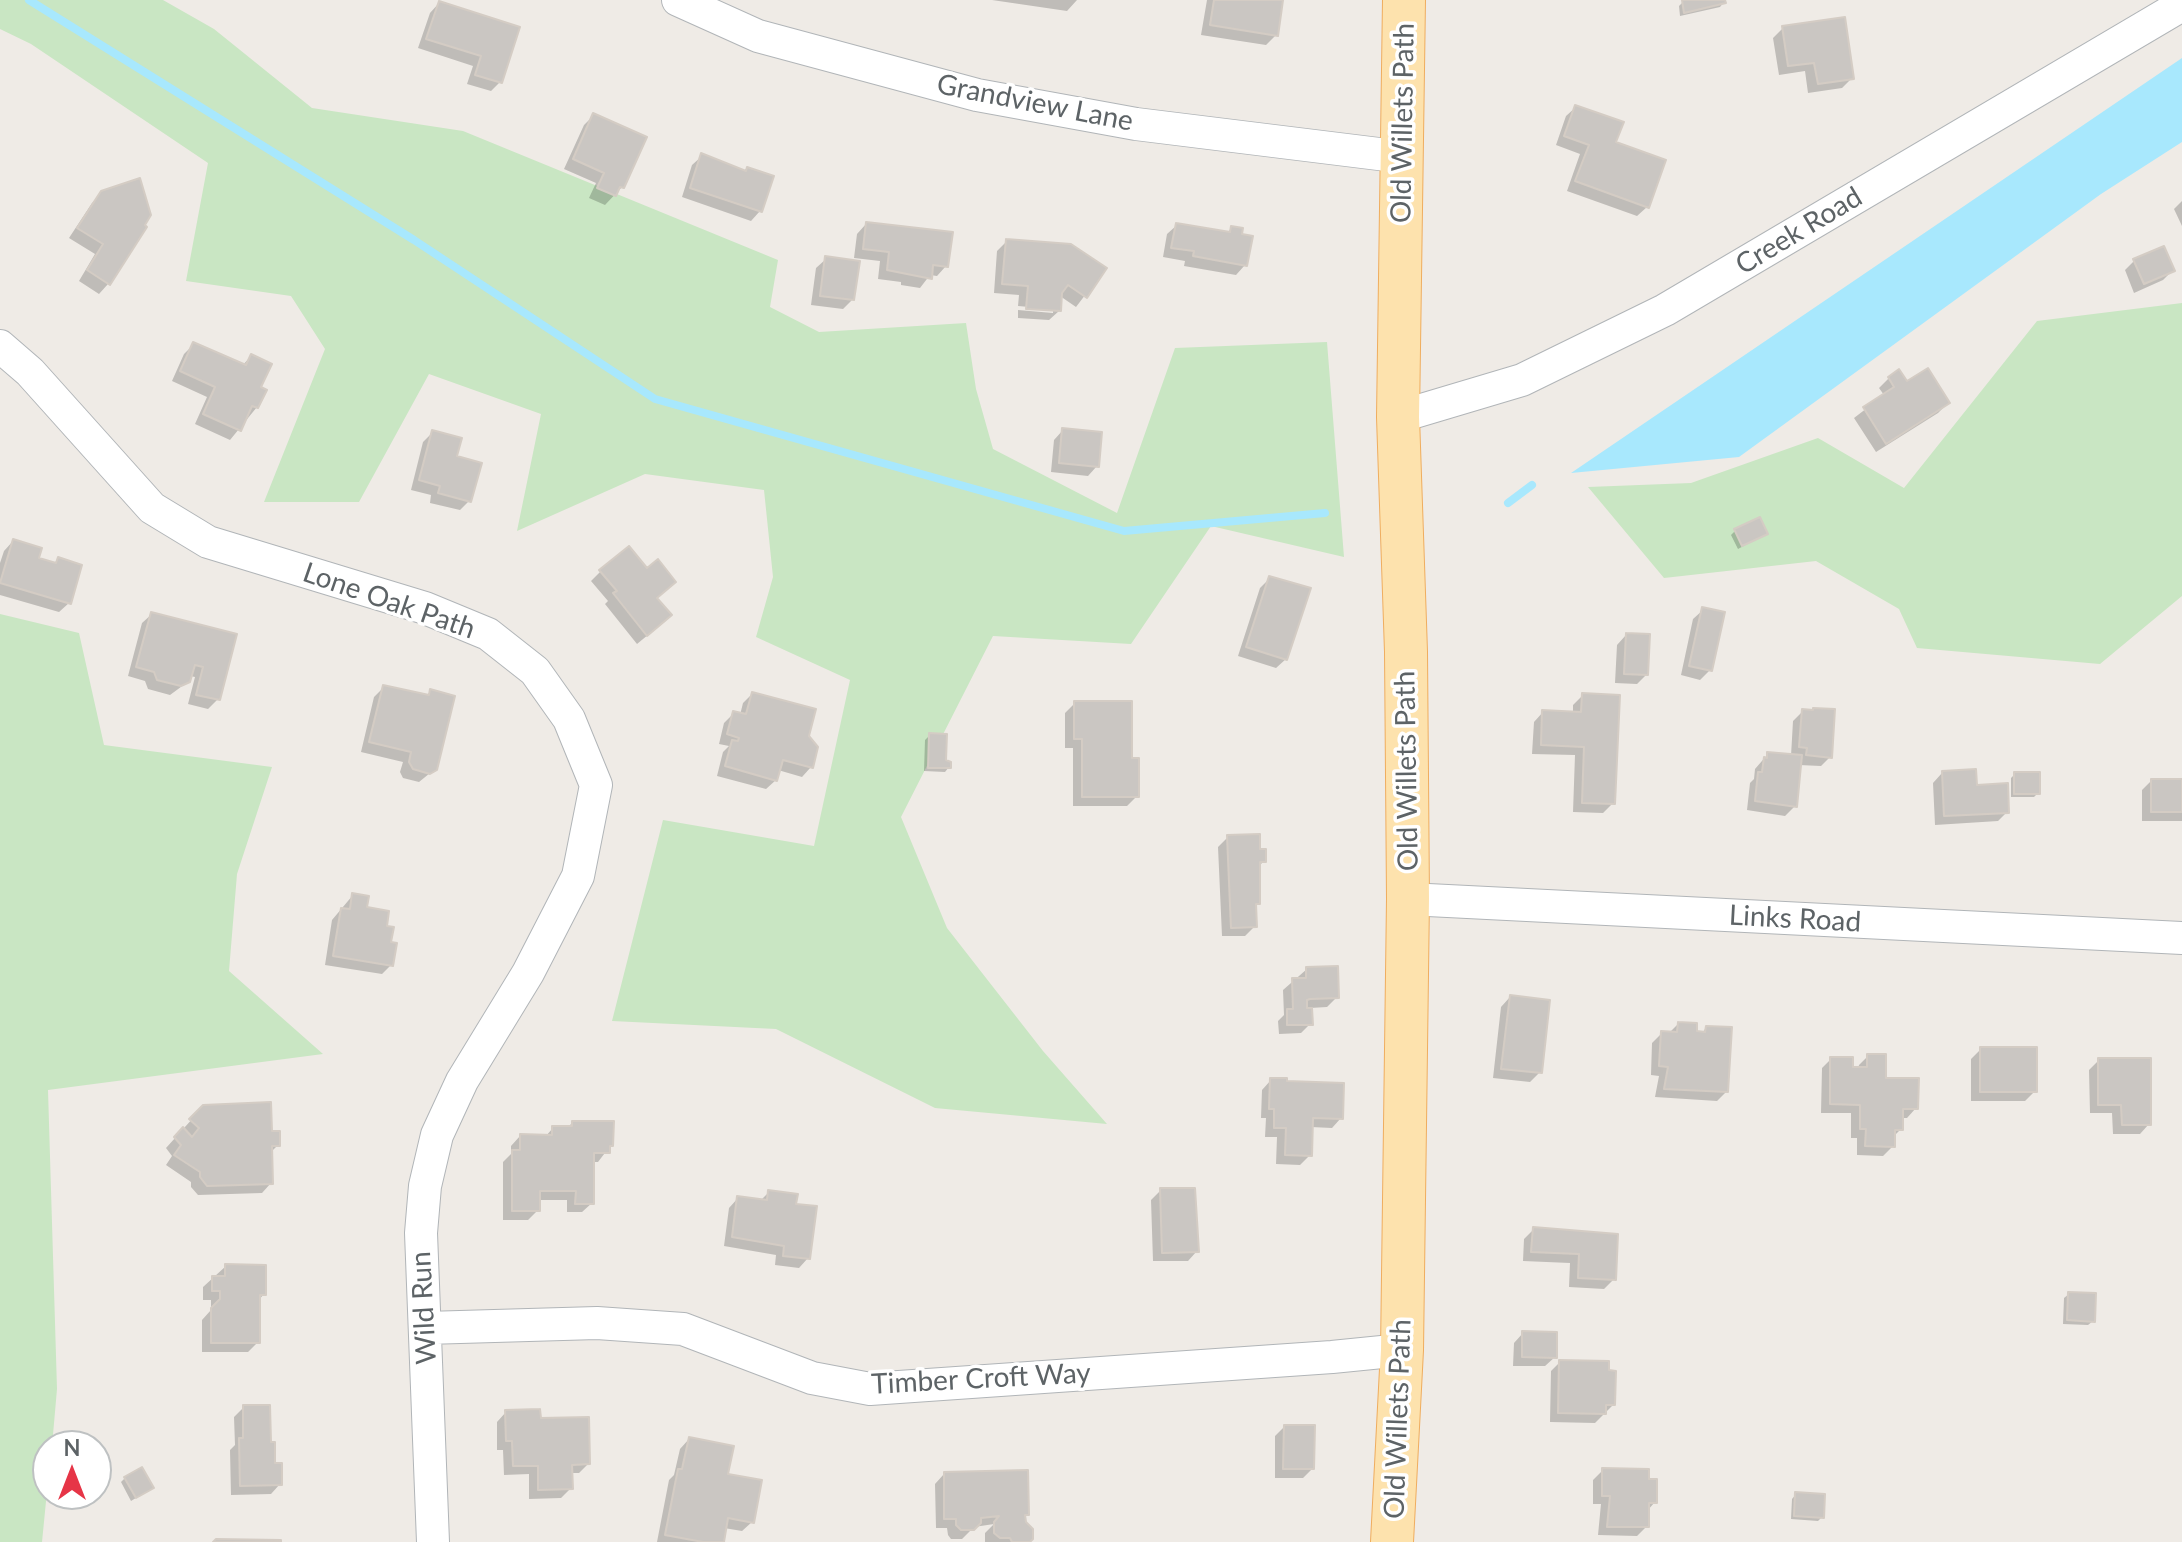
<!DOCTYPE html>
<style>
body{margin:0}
#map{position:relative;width:2182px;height:1542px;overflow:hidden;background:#efebe6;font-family:Lato,sans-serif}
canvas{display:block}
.north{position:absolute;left:32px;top:1430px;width:80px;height:80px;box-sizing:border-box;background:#fff;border:2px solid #bec1c2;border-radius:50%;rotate:0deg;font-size:22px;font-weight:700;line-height:32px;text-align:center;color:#5d6366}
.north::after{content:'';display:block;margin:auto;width:28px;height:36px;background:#e63547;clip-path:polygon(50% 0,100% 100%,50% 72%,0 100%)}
</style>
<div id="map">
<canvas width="2182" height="1542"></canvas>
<div class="north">N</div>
</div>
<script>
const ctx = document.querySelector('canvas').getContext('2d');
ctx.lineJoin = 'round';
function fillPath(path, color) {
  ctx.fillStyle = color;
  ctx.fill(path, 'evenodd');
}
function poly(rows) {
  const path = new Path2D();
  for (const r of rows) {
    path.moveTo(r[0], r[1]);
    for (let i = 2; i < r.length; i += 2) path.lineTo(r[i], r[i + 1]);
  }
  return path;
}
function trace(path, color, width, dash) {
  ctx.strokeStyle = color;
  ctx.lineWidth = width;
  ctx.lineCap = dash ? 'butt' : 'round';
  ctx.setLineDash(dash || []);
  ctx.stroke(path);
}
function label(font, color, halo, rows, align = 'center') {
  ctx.font = font + ' Lato,sans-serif';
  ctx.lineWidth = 7;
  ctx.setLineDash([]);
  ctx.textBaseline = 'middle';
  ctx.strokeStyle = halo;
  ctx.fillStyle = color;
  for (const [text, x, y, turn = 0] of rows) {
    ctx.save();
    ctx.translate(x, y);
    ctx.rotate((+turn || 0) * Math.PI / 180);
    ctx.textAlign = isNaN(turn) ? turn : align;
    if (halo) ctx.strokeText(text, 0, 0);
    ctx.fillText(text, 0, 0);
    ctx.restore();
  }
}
fillPath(poly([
 [0,0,163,0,214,29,312,108,463,131,778,260,770,307,819,332,966,323,976,389,993,449,1117,513,1175,348,1327,342,1344,557,1211,526,1131,644,993,636,901,817,947,928,1043,1051,1107,1124,935,1108,776,1029,612,1021,663,820,814,846,850,680,756,637,773,577,764,490,645,474,517,531,541,414,429,374,359,502,264,502,325,349,291,296,186,281,208,163,31,44,0,29],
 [2182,303,2182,596,2100,664,1917,648,1899,609,1816,561,1664,578,1588,487,1691,483,1818,438,1904,488,2037,321],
 [0,614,79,633,104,745,272,767,237,874,229,971,323,1054,48,1090,57,1389,52,1446,48,1446,48,1481,42,1542,0,1542]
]), '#c9e6c3');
fillPath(poly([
 [2182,58,2182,142,2101,194,1739,457,1571,473]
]), '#a8e8fd');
fillPath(poly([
 [992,0,1077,0,1067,11],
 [1207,0,1281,0,1276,35,1266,45,1201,35],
 [1692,0,1723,0,1724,2,1720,7,1680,16,1679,6,1683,2],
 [439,3,518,28,500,82,491,91,467,84,473,66,418,48,430,13],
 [1783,28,1852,78,1842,88,1808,93,1805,71,1779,75,1773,38],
 [1576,107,1614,143,1647,207,1637,216,1567,191,1580,154,1556,145,1566,116],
 [594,115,622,187,605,205,589,198,596,183,564,169,584,125],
 [702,156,744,173,747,169,760,211,751,221,682,197,692,165],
 [102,193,108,284,99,294,79,281,95,254,69,238,92,203],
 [2182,201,2182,226,2174,209],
 [866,224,946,266,937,276,930,275,920,288,901,285,901,282,878,279,880,261,854,258,857,234],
 [1177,225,1226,234,1232,228,1245,265,1236,275,1184,266,1185,261,1163,257,1167,234],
 [1007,241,1105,269,1076,307,1060,296,1059,311,1049,320,1018,318,1018,310,1053,313,1053,309,1018,306,1019,295,994,293,997,251],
 [826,259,852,300,843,309,811,305,816,268],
 [2134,261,2172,271,2163,280,2134,293,2125,270],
 [194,344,242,366,251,356,258,388,257,407,230,440,195,424,207,397,172,381,184,354],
 [1889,378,1948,403,1938,413,1876,452,1854,418,1884,395,1879,388],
 [1063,430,1097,466,1088,476,1051,472,1054,440],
 [433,432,454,458,469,501,460,510,430,503,431,495,411,490,423,442],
 [1735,531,1766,534,1738,549,1731,535],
 [13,541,37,559,54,564,58,560,69,603,59,612,0,595,0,563,4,551],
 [601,571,660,625,637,644,605,604,608,601,591,581],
 [1270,578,1286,659,1276,668,1238,656,1260,588],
 [1703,610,1710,670,1700,680,1681,675,1693,619],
 [152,614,235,635,218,699,208,709,188,704,195,677,190,676,189,681,170,695,148,689,145,681,128,676,142,623],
 [1626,635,1646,675,1637,684,1615,683,1617,645],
 [384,687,426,697,431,692,435,769,419,782,403,778,400,772,403,762,361,752,374,697],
 [752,694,806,736,811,767,802,777,778,770,776,780,766,789,717,776,723,752,729,746,719,744,724,723,734,713,740,715,743,703],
 [1583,695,1613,803,1603,813,1573,812,1575,755,1532,754,1534,722,1543,712,1573,713,1573,705],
 [1075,703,1130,760,1137,796,1127,806,1073,806,1073,748,1065,748,1065,713],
 [1803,711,1830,757,1821,766,1799,765,1795,806,1785,816,1747,810,1750,783,1754,779,1755,769,1768,754,1791,756,1793,721],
 [930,735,949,767,945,772,924,771,925,740],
 [1942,773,1975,787,2007,812,1998,821,1935,825,1933,783],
 [2015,774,2038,793,2034,797,2011,797,2011,778],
 [2151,781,2182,781,2182,821,2142,821,2142,790],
 [1228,837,1264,861,1258,867,1258,903,1254,908,1255,926,1245,936,1222,936,1218,847],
 [353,895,385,928,391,965,382,974,325,965,332,920],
 [1307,969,1337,997,1327,1007,1310,1008,1310,1024,1301,1033,1279,1034,1278,1021,1284,1015,1283,990],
 [1510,997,1540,1072,1530,1082,1493,1078,1501,1007],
 [1678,1024,1695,1033,1701,1034,1706,1028,1727,1091,1717,1101,1655,1097,1659,1076,1651,1075,1652,1043,1662,1033,1669,1033],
 [1981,1049,2035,1091,2025,1101,1971,1101,1971,1059],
 [1868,1056,1884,1080,1916,1108,1907,1118,1901,1118,1901,1129,1893,1137,1893,1146,1883,1156,1857,1155,1857,1138,1851,1138,1851,1113,1821,1113,1822,1068,1831,1059,1851,1069,1858,1069,1859,1065],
 [2099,1060,2149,1124,2140,1134,2113,1134,2112,1113,2090,1113,2089,1070],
 [1271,1080,1341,1118,1332,1128,1311,1127,1310,1155,1300,1165,1276,1164,1277,1137,1265,1137,1266,1118,1261,1118,1262,1090],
 [203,1107,270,1133,278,1145,270,1153,271,1183,262,1193,198,1195,191,1187,191,1182,166,1165,172,1156,166,1148],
 [572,1123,611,1145,598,1162,592,1162,592,1203,582,1212,567,1212,567,1200,538,1200,538,1210,528,1220,503,1220,503,1162,511,1154,511,1146,520,1136,545,1137,553,1128,567,1128],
 [1161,1190,1197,1251,1188,1261,1153,1261,1151,1200],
 [769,1192,794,1205,808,1258,799,1268,775,1265,776,1255,724,1246,729,1208,738,1198,760,1201],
 [1534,1229,1616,1236,1614,1279,1604,1289,1569,1287,1570,1263,1523,1261,1524,1239],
 [226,1266,264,1294,258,1301,258,1342,248,1352,202,1352,202,1320,211,1310,211,1300,203,1300,203,1287],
 [2069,1294,2093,1321,2088,1325,2063,1324,2064,1298],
 [1523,1333,1555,1357,1545,1366,1513,1366,1514,1343],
 [1560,1362,1613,1405,1595,1423,1550,1422,1551,1371],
 [244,1407,269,1444,280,1484,271,1494,231,1495,230,1450,235,1445,234,1417],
 [506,1412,539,1420,588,1464,579,1473,570,1473,571,1488,561,1498,529,1499,529,1474,504,1475,503,1450,497,1450,497,1422],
 [1284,1427,1312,1469,1303,1478,1275,1478,1275,1436],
 [689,1439,726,1475,752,1522,742,1531,724,1528,722,1542,657,1542,669,1480,674,1475,680,1449],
 [1603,1470,1647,1481,1655,1502,1647,1511,1647,1526,1637,1536,1598,1535,1601,1504,1593,1504,1593,1480],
 [944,1474,1027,1514,1024,1517,1028,1542,985,1542,985,1533,994,1524,974,1527,962,1539,951,1539,948,1535,947,1528,936,1528,935,1484],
 [125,1478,152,1488,131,1501,121,1482],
 [1796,1494,1822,1517,1818,1521,1791,1519,1792,1499]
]), '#0003');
trace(poly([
 [29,0,414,240,655,399,1124,531,1325,513],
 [1508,503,1532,485]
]), '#a8e8fd', 8);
const building = poly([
 [1214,0,1283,0,1278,36,1210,25,1214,0],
 [1682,0,1725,0,1726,3,1684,13,1682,0],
 [439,1,520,27,502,83,475,75,481,56,426,39,439,1],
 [1845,17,1854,79,1818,84,1814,63,1788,66,1782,26,1845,17],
 [1575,105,1624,122,1616,142,1666,160,1649,208,1575,181,1589,145,1564,136,1575,105],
 [593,113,647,137,624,188,620,187,616,196,597,188,604,173,573,159,593,113],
 [701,153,746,171,747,167,774,176,762,212,690,188,701,153],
 [140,178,151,215,145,225,147,227,110,285,87,270,103,244,77,228,101,191,140,178],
 [866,222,953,232,948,267,933,265,932,279,887,270,889,252,863,249,866,222],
 [1176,223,1230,232,1231,226,1243,228,1242,234,1253,236,1247,266,1193,256,1194,251,1171,248,1176,223],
 [1006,239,1071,244,1107,268,1087,298,1068,285,1062,293,1061,311,1026,309,1028,286,1002,284,1006,239],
 [2164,246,2175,271,2144,284,2133,259,2164,246],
 [825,256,860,261,854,300,820,296,825,256],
 [193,342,246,365,251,354,272,364,261,387,267,390,258,408,252,406,241,431,203,414,215,387,180,371,193,342],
 [1928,368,1950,403,1886,444,1863,407,1894,387,1888,377,1899,369,1907,381,1928,368],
 [1062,428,1102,432,1099,467,1059,463,1062,428],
 [432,430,462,438,457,456,482,463,471,502,438,493,440,486,419,480,432,430],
 [1760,517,1768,534,1742,546,1734,529,1760,517],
 [13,539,42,548,39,558,56,563,58,557,82,565,71,604,0,583,13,539],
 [629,546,647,568,658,559,676,582,657,598,672,615,647,636,613,593,617,591,599,570,629,546],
 [1269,576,1311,588,1287,660,1246,647,1269,576],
 [1702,607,1725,612,1712,671,1689,666,1702,607],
 [151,612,237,634,220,700,196,695,203,667,195,665,190,682,181,686,157,680,154,672,136,667,151,612],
 [1626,633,1650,634,1648,675,1624,674,1626,633],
 [383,685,429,695,430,689,455,696,437,770,430,774,413,769,409,762,411,752,369,742,383,685],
 [752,692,816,709,809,736,818,747,813,768,783,760,777,781,725,766,732,740,738,741,739,738,727,734,733,711,746,714,752,692],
 [1582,693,1620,695,1615,804,1582,803,1584,747,1541,745,1542,710,1581,712,1582,693],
 [1074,701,1132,701,1132,758,1139,758,1139,797,1082,797,1082,739,1074,739,1074,701],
 [1813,708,1835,709,1832,758,1806,755,1807,748,1799,747,1802,709,1813,710,1813,708],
 [929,733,947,734,946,760,951,762,951,768,928,768,929,733],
 [1767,752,1802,755,1797,807,1755,801,1758,772,1762,772,1764,757,1767,758,1767,752],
 [1976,769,1977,785,2008,783,2009,813,1944,816,1942,771,1976,769],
 [2014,772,2040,772,2040,794,2014,794,2014,772],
 [2151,779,2182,779,2182,812,2151,812,2151,779],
 [1260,834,1260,849,1266,849,1266,862,1260,862,1260,904,1256,904,1257,927,1231,928,1227,835,1260,834],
 [352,893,369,896,367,907,389,911,387,926,394,927,391,942,397,943,393,966,333,956,341,908,350,909,352,893],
 [1338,966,1339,998,1310,999,1307,1000,1307,1008,1312,1008,1313,1025,1287,1025,1287,1009,1293,1009,1292,978,1306,978,1306,967,1338,966],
 [1510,995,1550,1000,1542,1073,1501,1069,1510,995],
 [1678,1022,1697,1023,1697,1031,1705,1032,1706,1026,1732,1027,1728,1092,1664,1089,1668,1067,1659,1066,1661,1031,1677,1032,1678,1022],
 [1980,1047,2037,1047,2037,1092,1980,1092,1980,1047],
 [1867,1054,1886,1054,1886,1078,1919,1078,1918,1109,1903,1109,1903,1130,1895,1130,1895,1147,1865,1146,1866,1129,1860,1129,1860,1105,1830,1104,1830,1057,1853,1057,1853,1067,1867,1067,1867,1054],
 [2098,1058,2151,1058,2151,1125,2122,1125,2121,1105,2098,1105,2098,1058],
 [1270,1078,1287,1078,1287,1081,1344,1083,1343,1119,1313,1118,1312,1156,1285,1155,1286,1128,1274,1128,1274,1109,1269,1109,1270,1078],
 [271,1102,272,1131,280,1131,280,1146,272,1146,273,1184,207,1186,200,1177,200,1172,174,1155,181,1145,174,1137,183,1127,192,1137,199,1128,189,1119,203,1105,271,1102],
 [572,1121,614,1121,613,1146,610,1146,610,1153,594,1153,594,1204,575,1204,576,1191,540,1191,540,1211,512,1211,512,1150,520,1150,520,1134,552,1135,552,1126,572,1126,572,1121],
 [1160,1188,1195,1188,1199,1252,1162,1253,1160,1188],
 [768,1190,798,1194,796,1204,817,1206,810,1259,783,1256,784,1246,732,1237,737,1196,767,1200,768,1190],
 [1533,1227,1618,1234,1616,1280,1578,1278,1579,1254,1531,1252,1533,1227],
 [225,1264,266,1265,266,1295,260,1295,260,1343,211,1343,211,1308,220,1299,220,1291,212,1291,212,1276,225,1276,225,1264],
 [2068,1292,2096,1293,2095,1322,2067,1320,2068,1292],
 [1522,1331,1557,1332,1557,1358,1522,1357,1522,1331],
 [1559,1360,1609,1361,1609,1370,1616,1371,1615,1405,1606,1405,1606,1414,1558,1413,1559,1360],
 [243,1405,270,1405,271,1442,275,1442,275,1463,282,1463,282,1485,240,1486,239,1438,243,1438,243,1405],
 [540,1409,541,1418,589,1417,590,1464,572,1465,573,1489,538,1490,538,1466,513,1466,512,1441,506,1441,505,1410,540,1409],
 [1284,1425,1315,1425,1314,1469,1283,1469,1284,1425],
 [689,1437,734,1446,728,1474,762,1480,754,1523,728,1518,724,1542,703,1542,665,1535,678,1469,682,1469,689,1437],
 [142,1467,154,1488,136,1498,124,1477,142,1467],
 [1602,1468,1649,1469,1649,1479,1657,1479,1657,1503,1649,1503,1649,1527,1607,1527,1610,1496,1602,1496,1602,1468],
 [1028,1470,1029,1515,1025,1515,1026,1522,1033,1529,1033,1539,1030,1542,1012,1542,1010,1538,1000,1538,994,1533,994,1522,999,1516,981,1518,981,1523,974,1530,961,1530,956,1525,956,1519,944,1519,944,1472,1028,1470],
 [1795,1492,1825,1494,1824,1518,1794,1516,1795,1492],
 [216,1539,281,1540,281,1542,213,1542,216,1539]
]);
fillPath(building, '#cac6c2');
trace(building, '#d4ccc4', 2);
const minor = poly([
 [678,0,758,36,977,95,1136,124,1403,157],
 [0,346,30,372,152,508,208,542,425,608,488,634,535,671,569,719,596,785,578,876,528,973,462,1081,437,1135,425,1186,421,1233,433,1542],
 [1398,417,1522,380,1665,310,2182,5],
 [1408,899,2182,938],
 [426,1328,597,1323,683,1329,812,1378,870,1389,1332,1357,1402,1350]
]);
const major = poly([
 [1392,1542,1402,1350,1408,899,1406,652,1398,417,1404,0]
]);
trace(minor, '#b1b5b8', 34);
trace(major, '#efad5f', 44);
trace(minor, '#fff', 32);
trace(major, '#fde2ad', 42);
label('28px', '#5d6366', '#fff', [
 ["Grandview Lane",1035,103,11],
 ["Old Willets Path",1403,123,-89],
 ["Creek Road",1799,231,-31],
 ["Lone Oak Path",389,601,19],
 ["Old Willets Path",1407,771,-91],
 ["Links Road",1795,919,3],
 ["Wild Run",424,1308,-93],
 ["Timber Croft Way",981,1379,-3],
 ["Old Willets Path",1398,1419,-88]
]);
</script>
